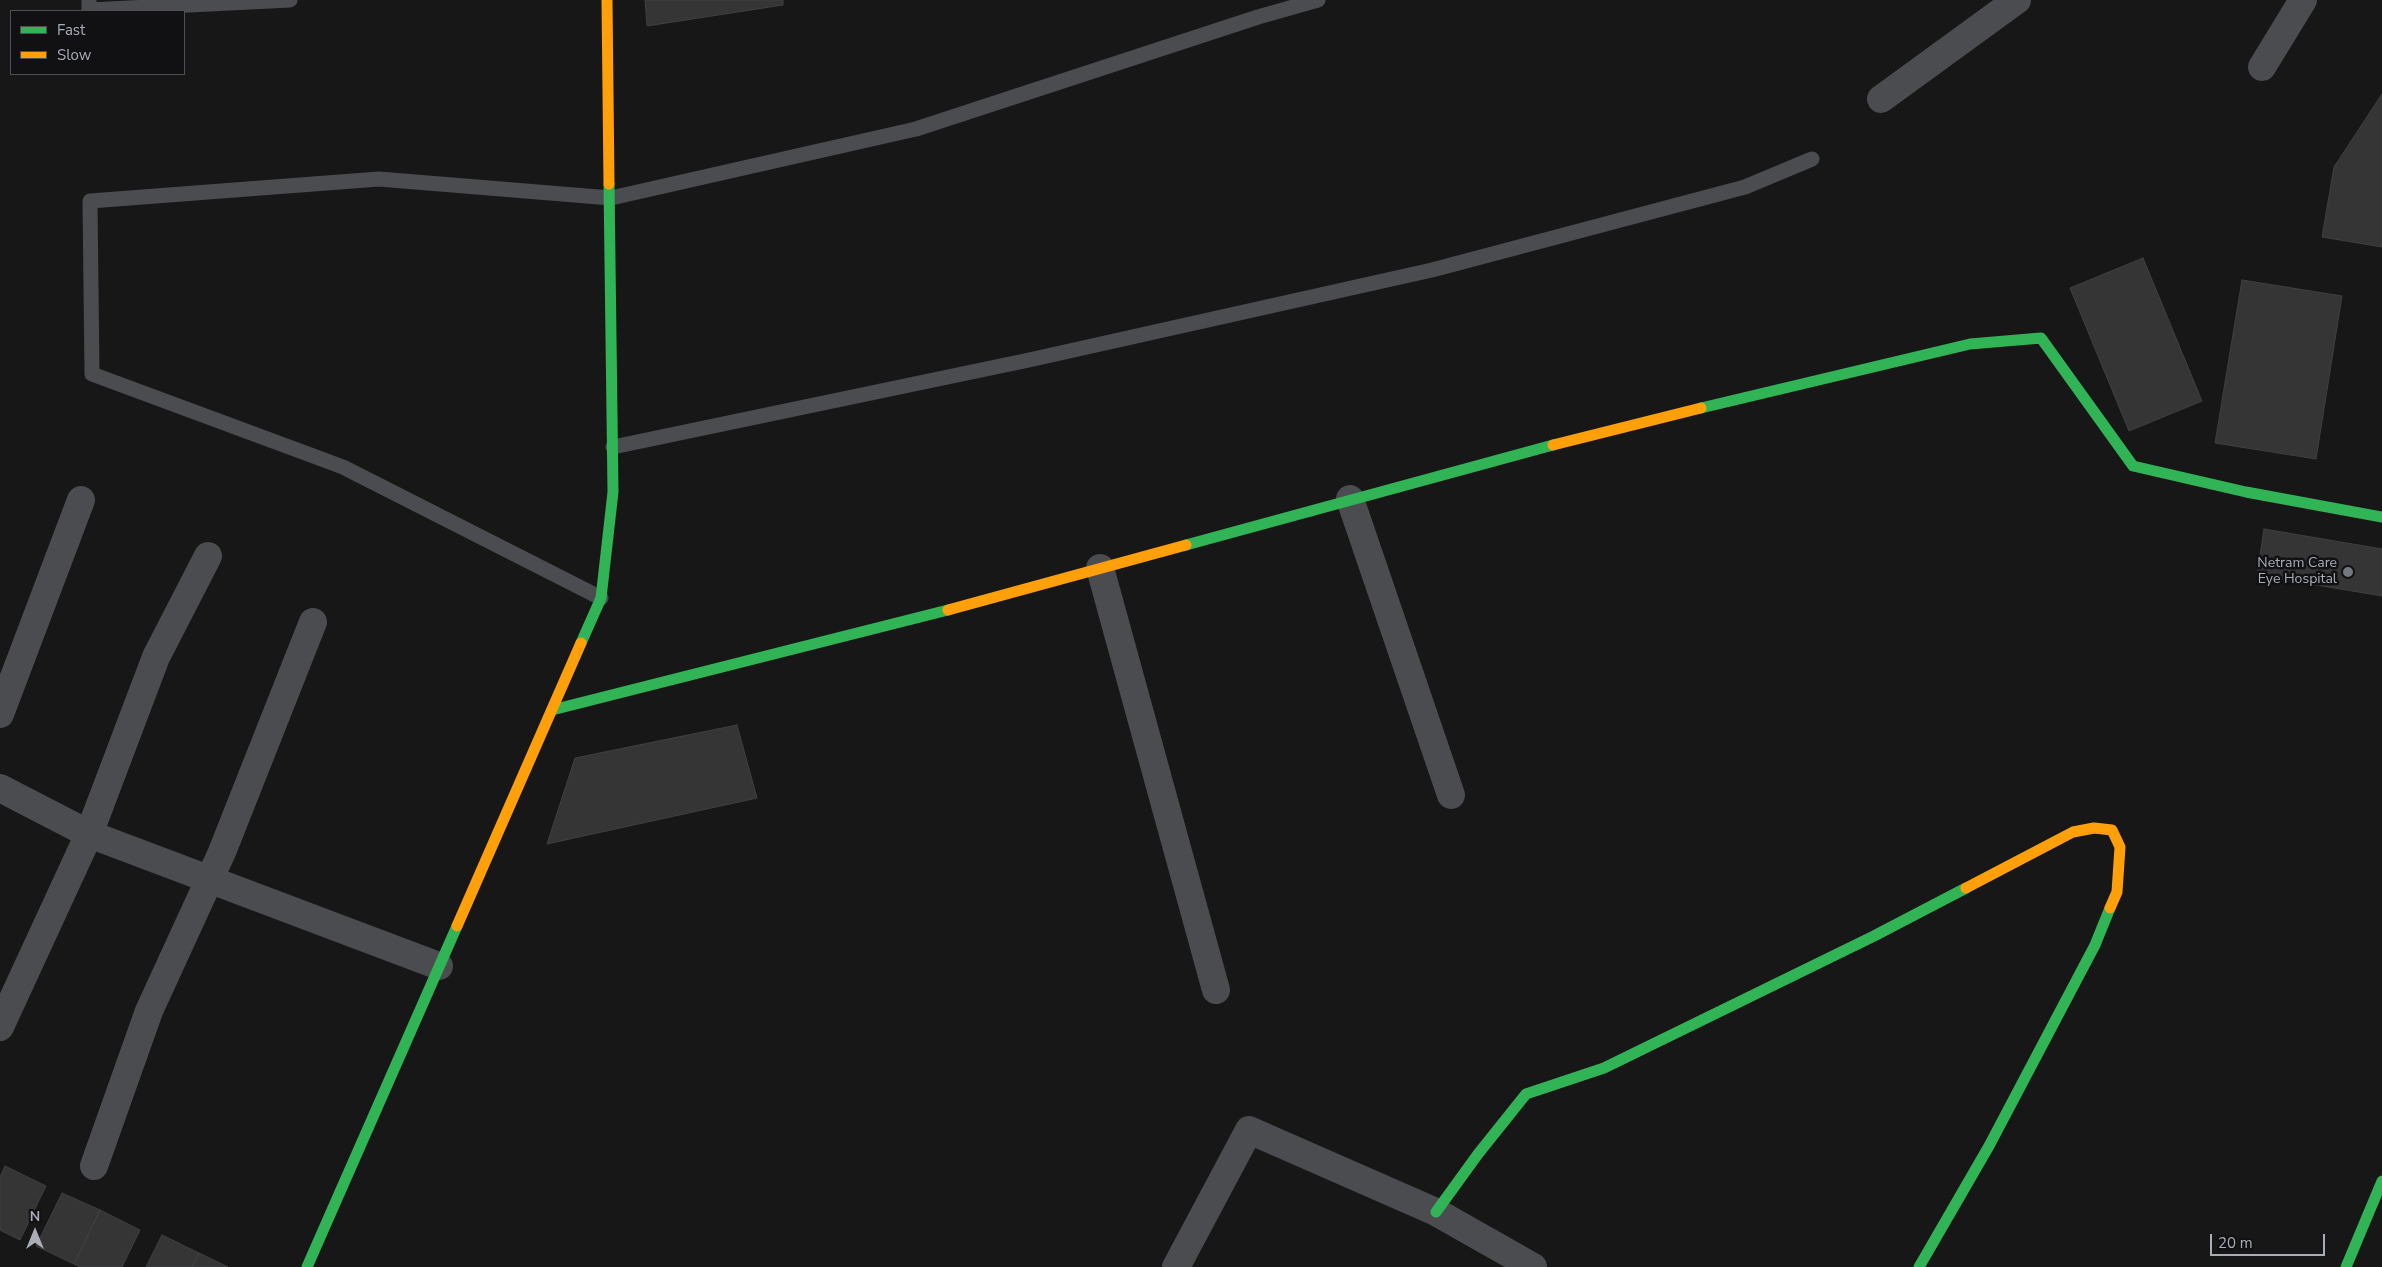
<!DOCTYPE html>
<style>
body{margin:0}
#map{position:relative;width:2382px;height:1267px;overflow:hidden;background:#171717;font-family:"Nunito Sans",sans-serif}
canvas{display:block}
.legend{position:absolute;left:10px;top:10px;width:175px;height:65px;box-sizing:border-box;background:#111113;border:1px solid #4d4f55;margin:0;padding:6px 9px;list-style:none;font-size:15px;color:#a8adb8}
.legend li{display:flex;align-items:center;gap:10px;height:25px}
.legend b{width:25px;border:1px solid #4d4f55}
.north{position:absolute;left:10px;top:1207px;width:50px;height:50px;-webkit-text-stroke:4px #111113;paint-order:stroke;rotate:0deg;font-size:14px;font-weight:700;line-height:20px;text-align:center;color:#a8adb8}
.north::after{content:'';display:block;margin:auto;width:18px;height:22px;background:#a8adb8;clip-path:polygon(50% 0,100% 100%,50% 72%,0 100%)}
.scale{position:absolute;left:2210px;top:1234px;width:115px;height:22px;box-sizing:border-box;border:2px solid #a8adb8;border-top:0;padding-left:6px;font-size:15px;line-height:18px;white-space:nowrap;color:#a8adb8;-webkit-text-stroke:4px #111113;paint-order:stroke}
</style>
<div id="map">
<canvas width="2382" height="1267"></canvas>
<ul class="legend">
<li><b style="height:6px;background:#30b455"></b>Fast</li>
<li><b style="height:6px;background:#ff9f0a"></b>Slow</li>
</ul>
<div class="north">N</div>
<div class="scale">20 m</div>
</div>
<script>
const ctx = document.querySelector('canvas').getContext('2d');
ctx.lineJoin = 'round';
function fillPath(path, color) {
  ctx.fillStyle = color;
  ctx.fill(path, 'evenodd');
}
function poly(rows) {
  const path = new Path2D();
  for (const r of rows) {
    path.moveTo(r[0], r[1]);
    for (let i = 2; i < r.length; i += 2) path.lineTo(r[i], r[i + 1]);
  }
  return path;
}
function trace(path, color, width, dash) {
  ctx.strokeStyle = color;
  ctx.lineWidth = width;
  ctx.lineCap = dash ? 'butt' : 'round';
  ctx.setLineDash(dash || []);
  ctx.stroke(path);
}
function label(font, color, halo, rows, align = 'center') {
  ctx.font = font + ' "Nunito Sans",sans-serif';
  ctx.lineWidth = 5;
  ctx.setLineDash([]);
  ctx.textBaseline = 'middle';
  ctx.strokeStyle = halo;
  ctx.fillStyle = color;
  for (const [text, x, y, turn = 0] of rows) {
    ctx.save();
    ctx.translate(x, y);
    ctx.rotate((+turn || 0) * Math.PI / 180);
    ctx.textAlign = isNaN(turn) ? turn : align;
    if (halo) ctx.strokeText(text, 0, 0);
    ctx.fillText(text, 0, 0);
    ctx.restore();
  }
}
const building = poly([
 [645,0,783,0,783,5,647,26,645,0],
 [2382,94,2382,247,2322,237,2334,167,2382,94],
 [2143,258,2202,401,2129,431,2070,288,2143,258],
 [2242,280,2342,296,2316,459,2215,443,2242,280],
 [2264,529,2382,549,2382,596,2257,575,2264,529],
 [737,725,757,798,547,844,575,758,737,725],
 [5,1166,46,1186,20,1240,0,1230,0,1177,5,1166],
 [62,1193,100,1210,74,1264,36,1246,62,1193],
 [100,1210,140,1230,122,1267,80,1267,74,1264,100,1210],
 [162,1235,199,1253,192,1267,146,1267,162,1235],
 [199,1253,228,1267,192,1267,199,1253]
]);
fillPath(building, '#353536');
trace(building, '#3f4043', 1);
trace(poly([
 [89,0,89,10,290,0],
 [613,447,1029,360,1432,270,1745,187,1812,159],
 [601,598,343,467,92,374,90,201,379,179,611,198,916,129,1258,17,1318,0]
]), '#4b4c50', 15);
trace(poly([
 [2262,67,2303,0],
 [1881,99,2017,0],
 [1350,499,1451,795],
 [1100,568,1216,990],
 [0,714,81,500],
 [0,788,89,834,439,966],
 [0,1027,89,834,156,657,208,556],
 [94,1166,149,1011,222,852,313,622],
 [1176,1267,1249,1130,1436,1212,1533,1267]
]), '#4b4c50', 28);
trace(poly([
 [1701,408,1970,344,2041,338,2133,466,2246,492,2382,517],
 [1186,545,1553,445],
 [581,643,601,598,613,492,609,184],
 [552,710,948,610],
 [1436,1212,1478,1154,1526,1094,1604,1068,1874,936,1966,888],
 [307,1267,457,926],
 [1919,1267,1989,1146,2095,945,2110,908],
 [2346,1267,2382,1181]
]), '#30b455', 11);
trace(poly([
 [607,0,609,184],
 [1553,445,1701,408],
 [948,610,1186,545],
 [1966,888,2073,832,2094,828,2112,830,2120,847,2117,892,2110,908],
 [457,926,581,643]
]), '#ff9f0a', 11);
for (const [x, y, r, color] of [
 [2348,572,6,"#757880"]
]) {
  const dot = new Path2D();
  dot.arc(x, y, r, 0, 2 * Math.PI);
  ctx.fillStyle = color;
  ctx.fill(dot);
  trace(dot, '#111113', 2);
}
label('14px', '#a8adb8', '#111113', [
 ["Netram Care",2337,564],
 ["Eye Hospital",2337,580]
], 'right');
</script>
